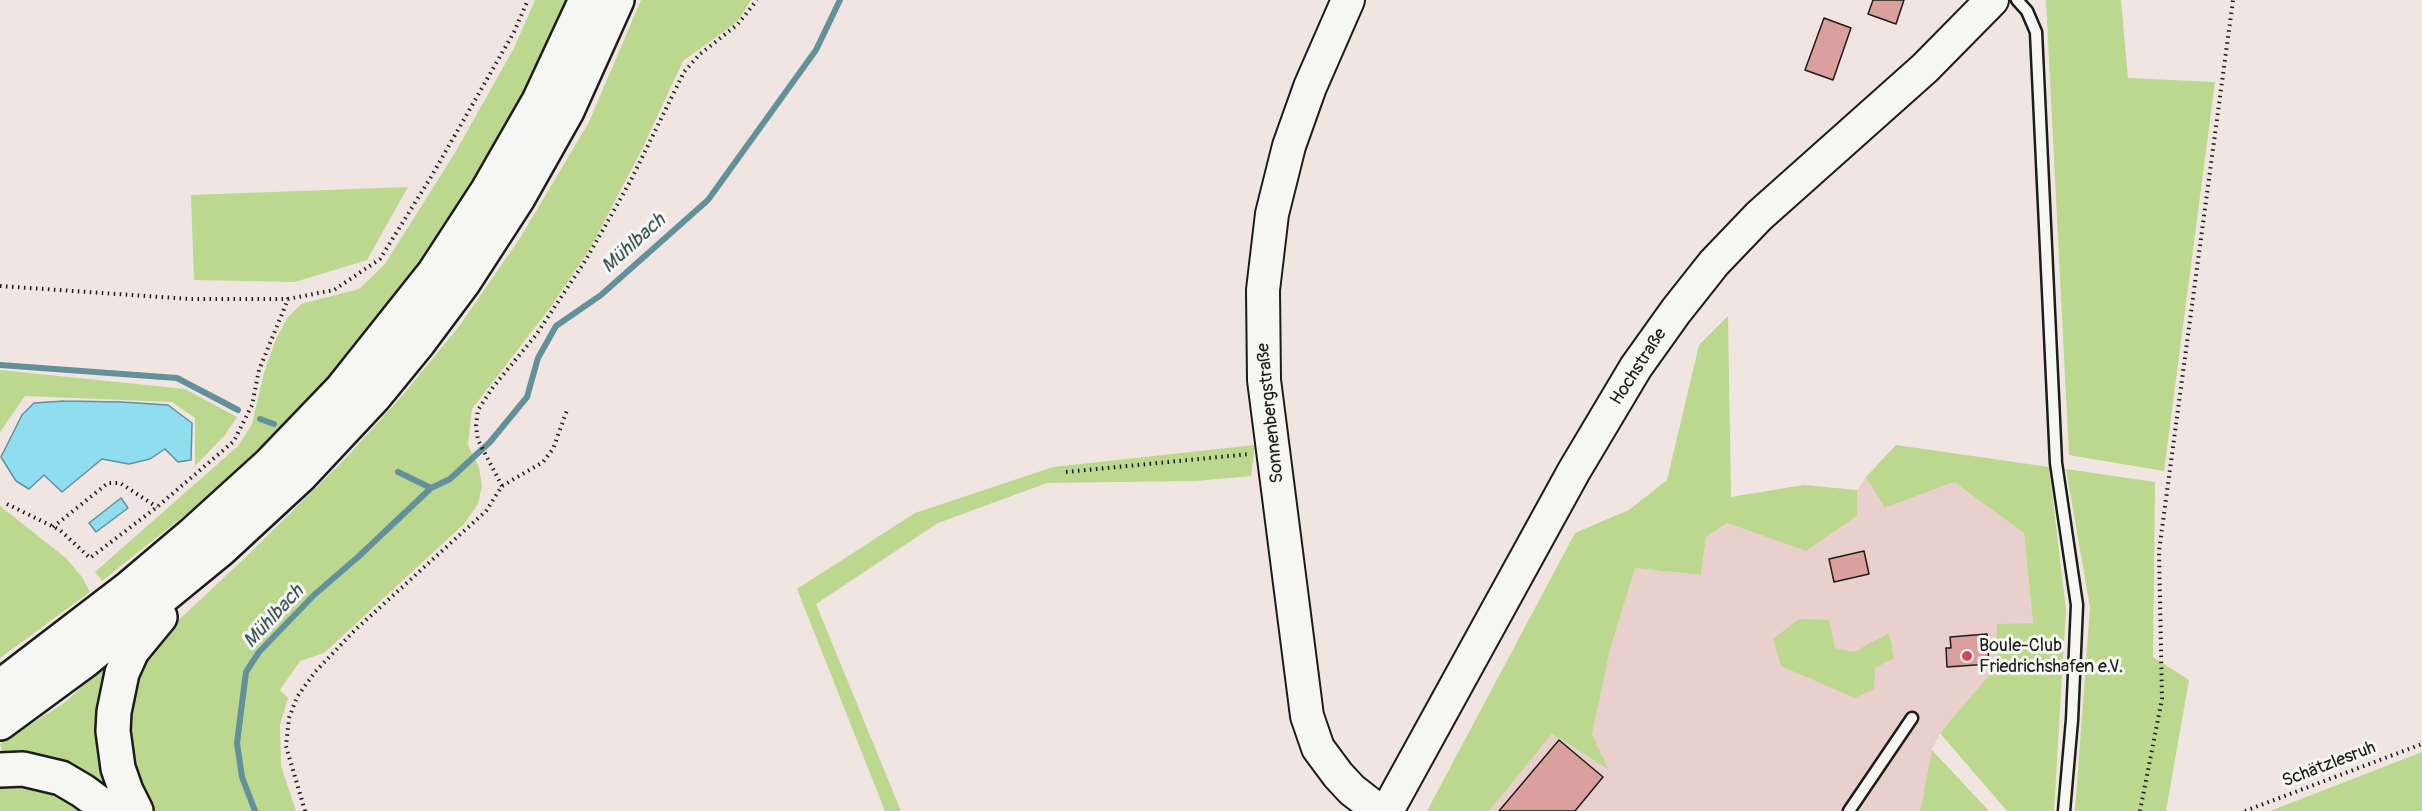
<!DOCTYPE html>
<meta charset="utf-8">
<style>
body{margin:0}
canvas{display:block;background:#f1e5e1}
</style>
<canvas width="2422" height="811"></canvas>
<script>
const ctx = document.querySelector('canvas').getContext('2d');
ctx.lineJoin = 'round';
function fillPath(path, color) {
  ctx.fillStyle = color;
  ctx.fill(path, 'evenodd');
}
function poly(rows) {
  const path = new Path2D();
  for (const r of rows) {
    path.moveTo(r[0], r[1]);
    for (let i = 2; i < r.length; i += 2) path.lineTo(r[i], r[i + 1]);
  }
  return path;
}
function trace(path, color, width, dash) {
  ctx.strokeStyle = color;
  ctx.lineWidth = width;
  ctx.lineCap = dash ? 'butt' : 'round';
  ctx.setLineDash(dash || []);
  ctx.stroke(path);
}
function label(font, color, halo, rows, align = 'center') {
  ctx.font = font + ' Pangolin,sans-serif';
  ctx.lineWidth = 6;
  ctx.setLineDash([]);
  ctx.textBaseline = 'middle';
  ctx.strokeStyle = halo;
  ctx.fillStyle = color;
  for (const [text, x, y, turn = 0] of rows) {
    ctx.save();
    ctx.translate(x, y);
    ctx.rotate((+turn || 0) * Math.PI / 180);
    ctx.textAlign = isNaN(turn) ? turn : align;
    if (halo) ctx.strokeText(text, 0, 0);
    ctx.fillText(text, 0, 0);
    ctx.restore();
  }
}
fillPath(poly([
 [1866,477,1886,508,1954,482,2024,533,2033,623,1997,625,1995,668,1940,733,1932,750,1920,811,1489,811,1552,734,1607,768,1592,734,1610,650,1635,568,1701,575,1706,537,1727,523,1806,551,1857,516,1857,490]
]), '#ead0cd');
fillPath(poly([
 [535,0,566,0,524,90,455,209,406,281,332,373,270,440,219,488,102,581,95,572,238,446,252,424,264,373,276,339,287,318,301,304,359,289,385,264,456,151,514,48],
 [641,0,751,0,737,22,683,61,642,149,591,247,550,308,472,409,468,445,479,467,482,486,478,504,464,524,324,653,300,661,280,690,288,698,280,725,281,766,296,811,152,811,136,776,128,747,127,713,133,679,149,648,250,553,342,462,402,396,460,325,520,238,589,122],
 [2046,0,2121,0,2128,78,2215,82,2164,471,2069,455],
 [408,187,367,260,295,282,194,280,191,195],
 [1728,316,1731,497,1804,485,1857,490,1857,516,1806,551,1727,523,1706,537,1701,575,1635,568,1610,650,1592,734,1608,769,1552,734,1489,811,1427,811,1575,533,1629,510,1667,480,1699,345],
 [0,370,185,389,237,417,225,435,195,466,195,418,172,402,25,396,0,432],
 [1255,445,1251,476,1196,481,1047,483,938,523,816,604,901,811,885,811,797,589,915,513,1053,467],
 [1896,445,2049,467,2066,610,2054,811,2007,811,1940,733,1995,668,1997,624,2033,623,2024,533,1954,482,1885,508,1866,477],
 [2066,469,2155,482,2153,657,2189,680,2166,811,2075,811,2090,607],
 [0,506,66,558,82,577,90,592,0,658],
 [1799,619,1829,620,1835,648,1854,652,1889,633,1894,658,1875,668,1874,689,1855,698,1781,666,1773,639],
 [102,669,106,674,113,794,4,758,0,744,64,703],
 [1932,750,1989,811,1920,811],
 [2422,752,2422,811,2270,811],
 [0,777,36,779,97,811,0,811]
]), '#bcd78e');
const water = poly([
 [64,401,122,402,168,405,192,423,191,460,178,462,165,449,150,459,129,464,102,459,62,492,44,475,29,489,16,481,1,457,22,415,34,403,64,401],
 [121,498,128,508,96,532,89,523,121,498]
]);
fillPath(water, '#90ddef');
trace(water, '#62909b', 1.5);
trace(poly([
 [0,365,177,378,238,410],
 [260,419,274,424],
 [398,472,431,488],
 [255,811,242,777,237,743,246,672,259,652,314,595,358,557,431,488,450,479,490,442,527,397,538,358,556,326,601,295,708,200,816,50,840,0]
]), '#62909b', 6);
const building = poly([
 [1873,0,1904,0,1896,24,1868,14,1873,0],
 [1824,18,1851,28,1833,80,1805,70,1824,18],
 [1864,551,1869,574,1834,582,1829,559,1864,551],
 [1987,634,1989,664,1947,667,1946,648,1951,648,1950,637,1987,634],
 [1559,740,1603,777,1575,811,1499,811,1559,740]
]);
fillPath(building, '#dba09e');
trace(building, '#1c1c1c', 1.5);
const lane = poly([
 [2017,0,2027,11,2036,32,2056,463,2077,605,2072,720,2064,811],
 [1849,811,1912,718]
]);
const secondary = poly([
 [1348,0,1310,87,1289,146,1272,214,1263,290,1264,380,1307,716,1318,748,1338,775,1352,790,1379,811],
 [1387,811,1574,471,1636,367,1676,311,1714,263,1759,216,1925,68,1992,0]
]);
const highway = poly([
 [0,687,129,588,194,533,270,464,341,390,434,273,488,190,539,101,586,0],
 [0,723,83,662,221,549,300,476,374,397,419,342,463,283,518,198,567,111,617,0],
 [0,770,23,769,61,778,83,791,110,811],
 [136,811,126,791,118,768,113,731,114,712,122,673,132,651,160,617]
]);
trace(lane, '#1c1c1c', 15);
trace(secondary, '#1c1c1c', 36);
trace(highway, '#1c1c1c', 38);
trace(poly([
 [0,286,190,299,288,299],
 [1066,472,1250,454],
 [502,486,478,440,476,426,478,410,493,387,536,335,587,258,630,182,684,72,699,55,738,24,757,0],
 [7,504,60,530,90,558,157,507,234,441,252,405,259,370,288,299,334,290,380,259,431,177,514,32,528,0],
 [53,527,108,483,120,483,157,507],
 [305,811,286,746,289,718,297,697,315,672,355,630,486,511,502,486,543,462,553,449,567,410],
 [2140,811,2162,699,2159,551,2233,0],
 [2245,811,2422,744]
]), '#1c1c1c', 4, [1.5, 4.5]);
trace(lane, '#f6f6f2', 10);
trace(secondary, '#f6f6f2', 32);
trace(highway, '#f6f6f2', 33);
for (const [x, y, r, color] of [
 [1967,656,6,"#d1495b"]
]) {
  const dot = new Path2D();
  dot.arc(x, y, r, 0, 2 * Math.PI);
  ctx.fillStyle = color;
  ctx.fill(dot);
  trace(dot, '#f6f6f2', 2);
}
label('18px', '#1c1c1c', '#f6f6f2', [
 ["Hochstraße",1639,367,-57],
 ["Sonnenbergstraße",1271,413,-96],
 ["Schätzlesruh",2329,765,-21]
]);
label('18px', '#1c1c1c', '#f6f6f2', [
 ["Boule-Club",1979,646],
 ["Friedrichshafen e.V.",1979,667]
], 'left');
label('italic 20px', '#3f565b', '#f6f6f2', [
 ["Mühlbach",634,244,-42],
 ["Mühlbach",274,617,-47]
]);
</script>
